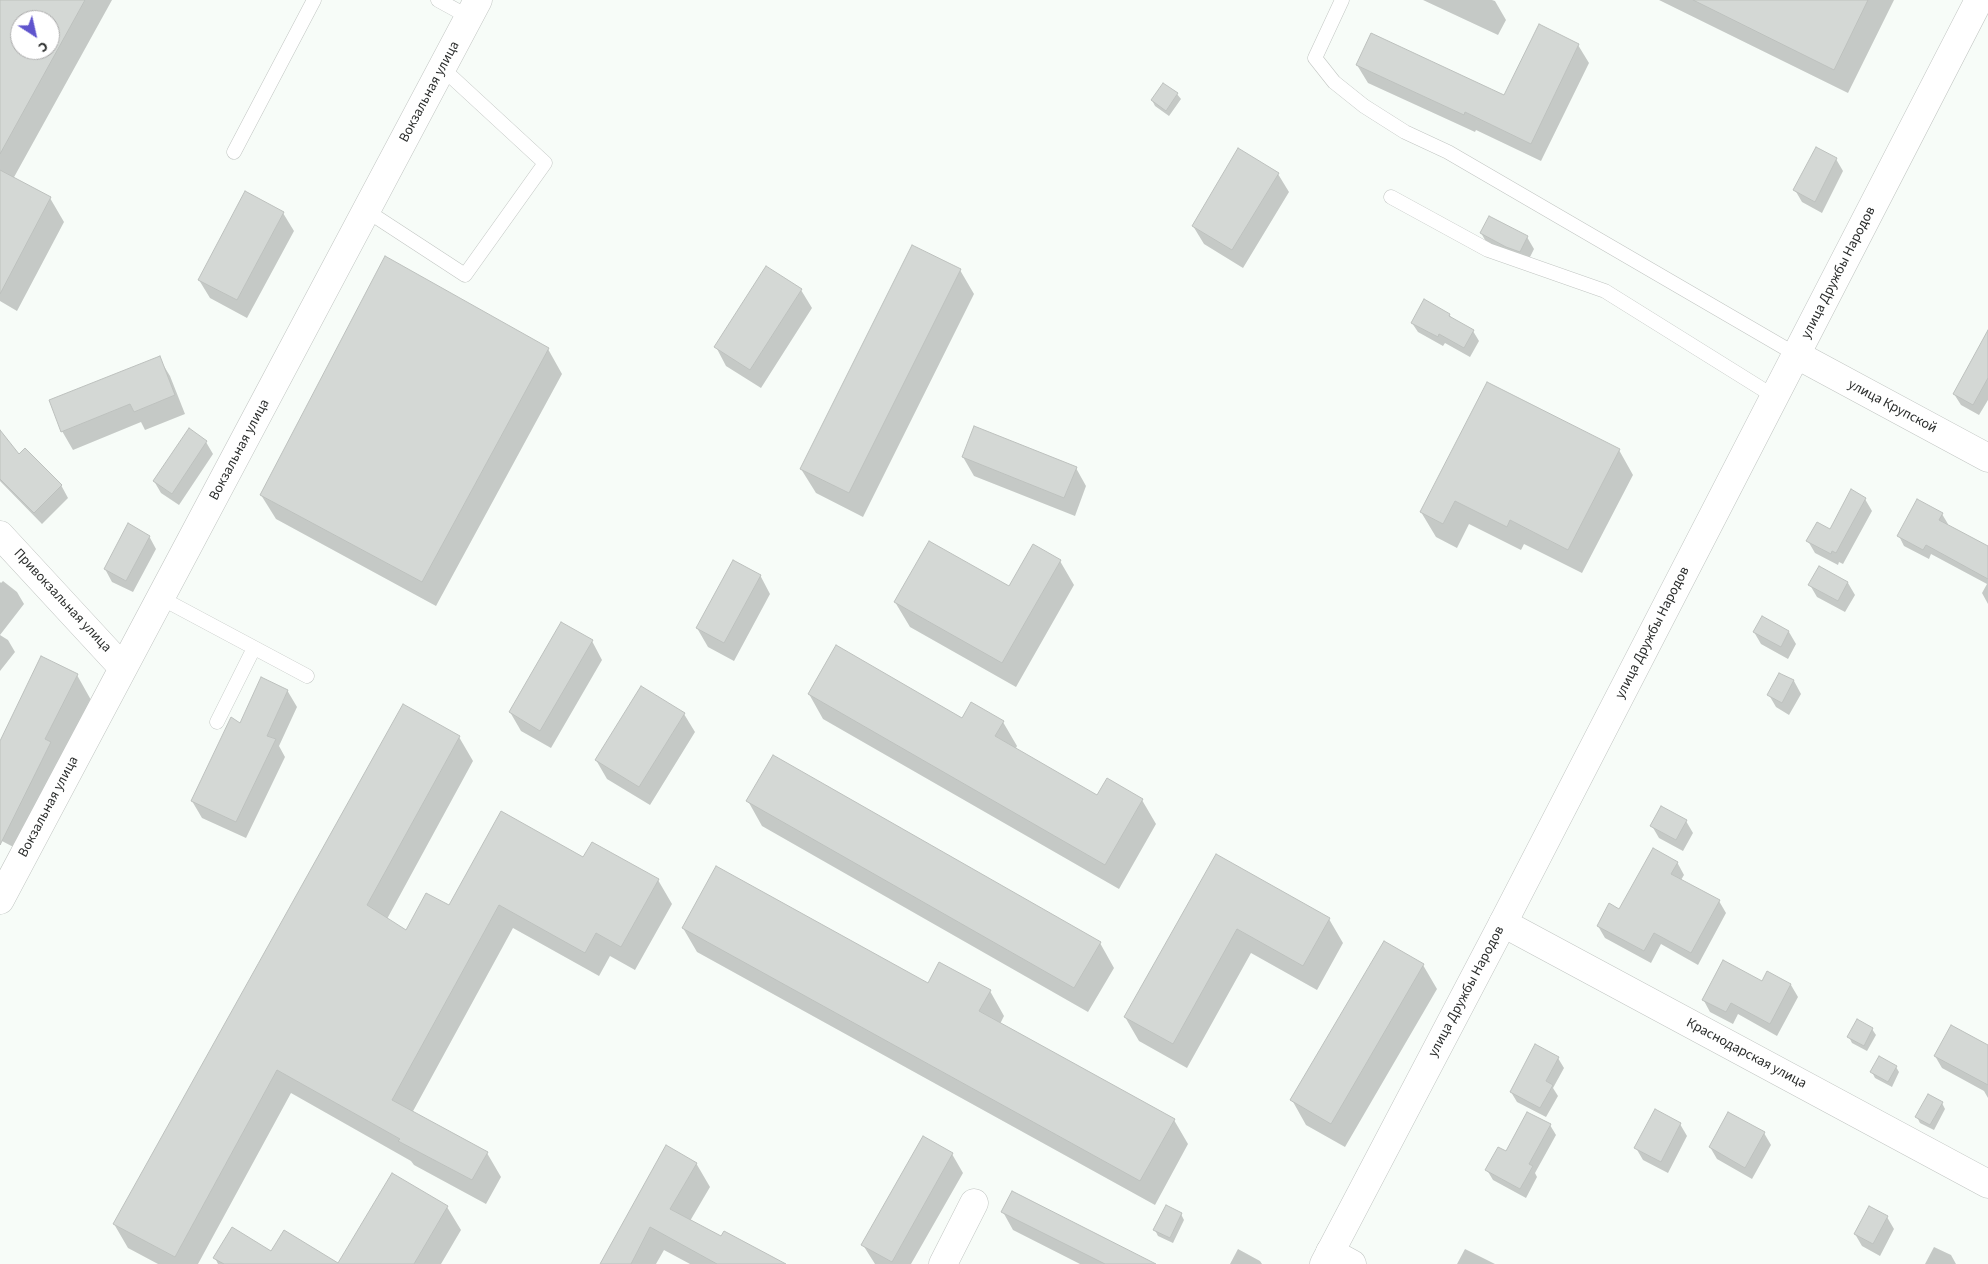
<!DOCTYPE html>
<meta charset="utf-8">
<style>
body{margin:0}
#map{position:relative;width:1988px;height:1264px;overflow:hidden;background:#f7fcf8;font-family:"Source Sans 3",sans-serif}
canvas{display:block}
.north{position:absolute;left:10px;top:10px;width:50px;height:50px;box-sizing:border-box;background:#fff;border:1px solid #ababab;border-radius:50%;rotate:145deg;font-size:14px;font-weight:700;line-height:20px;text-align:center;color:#2c2e2d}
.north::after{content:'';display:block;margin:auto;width:18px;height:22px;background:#5f54cd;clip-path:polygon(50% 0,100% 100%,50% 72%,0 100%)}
</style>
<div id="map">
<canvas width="1988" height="1264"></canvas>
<div class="north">С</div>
</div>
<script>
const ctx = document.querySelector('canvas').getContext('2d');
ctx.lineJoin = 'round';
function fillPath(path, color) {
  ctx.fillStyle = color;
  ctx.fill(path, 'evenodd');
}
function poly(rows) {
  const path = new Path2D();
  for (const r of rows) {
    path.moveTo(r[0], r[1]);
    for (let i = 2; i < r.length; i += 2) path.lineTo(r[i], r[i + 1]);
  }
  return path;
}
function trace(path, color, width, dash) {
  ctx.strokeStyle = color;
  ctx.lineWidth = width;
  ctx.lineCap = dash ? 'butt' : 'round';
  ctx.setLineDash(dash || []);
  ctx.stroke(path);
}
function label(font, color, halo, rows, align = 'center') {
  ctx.font = font + ' "Source Sans 3",sans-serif';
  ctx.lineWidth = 4;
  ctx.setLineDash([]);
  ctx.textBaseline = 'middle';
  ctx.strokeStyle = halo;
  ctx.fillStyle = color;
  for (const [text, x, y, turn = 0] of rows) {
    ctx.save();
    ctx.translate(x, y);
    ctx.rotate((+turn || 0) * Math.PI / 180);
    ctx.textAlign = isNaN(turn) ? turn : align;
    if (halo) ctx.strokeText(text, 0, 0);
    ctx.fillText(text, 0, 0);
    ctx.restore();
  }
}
fillPath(poly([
 [0,0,112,0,13,179,50,198,64,222,17,311,0,301],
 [20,20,50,20,50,50,20,50],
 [1423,0,1492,0,1495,1,1506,20,1498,35],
 [1659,0,1894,0,1848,93],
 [1578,45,1589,63,1541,161,1476,130,1475,132,1368,83,1357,65,1505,97],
 [1177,94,1181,99,1169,116,1155,106,1152,100],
 [1836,159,1843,171,1822,213,1802,202,1795,190],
 [1278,174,1289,192,1243,268,1204,244,1193,226],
 [283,213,294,231,247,318,210,298,199,280],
 [1481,233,1527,237,1534,249,1527,263,1488,245],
 [960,270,974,294,863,517,816,493,801,469],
 [801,290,812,308,761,388,726,366,716,347],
 [1449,314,1452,319,1473,331,1479,341,1470,357,1445,343,1443,346,1418,332,1412,323],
 [548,349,562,374,436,606,276,519,261,495],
 [1988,353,1988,400,1979,415,1961,405,1954,394],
 [159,358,170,376,185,414,145,430,141,422,73,450,62,431],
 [1488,383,1619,450,1633,475,1582,573,1524,544,1521,550,1469,524,1457,548,1436,537,1421,512],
 [0,432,19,456,61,485,68,498,42,524,0,481],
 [206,442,213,454,179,505,161,493,154,481],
 [963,457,1076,468,1086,486,1075,516,974,476],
 [1865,499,1872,511,1843,564,1839,562,1838,565,1815,553,1808,541,1830,530],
 [1942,514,1948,524,1947,526,1988,550,1988,604,1982,593,1987,584,1931,554,1929,559,1904,546,1899,536],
 [149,536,156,549,133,592,112,582,105,569],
 [1060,561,1074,585,1016,687,910,627,895,602,1009,588],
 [760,575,770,594,734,661,708,647,697,628],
 [3,581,17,592,24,604,0,635,8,640,15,652,0,671,0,582,1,583],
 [1848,583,1855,595,1845,612,1817,597,1810,585],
 [1754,632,1789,632,1796,644,1788,659,1761,644],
 [592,641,602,660,551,748,521,731,510,712],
 [1780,674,1794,681,1801,694,1789,715,1776,707,1769,695],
 [77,675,91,700,60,760,23,852,0,840,0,744],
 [287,690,297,707,279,746,285,757,246,838,202,818,192,801,240,725],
 [809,694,962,719,1003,722,1017,746,1015,750,1098,797,1142,800,1156,824,1119,889,823,719],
 [684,714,695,732,650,805,607,779,596,760],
 [459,737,473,761,387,919,406,932,449,906,584,859,658,880,672,904,635,970,610,956,599,976,513,928,412,1113,487,1153,501,1177,486,1204,414,1165,411,1161,291,1093,198,1264,158,1264,128,1248,114,1224],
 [748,801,1100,943,1114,968,1088,1012,762,826],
 [1686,821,1693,833,1683,851,1659,838,1652,826],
 [1216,856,1329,919,1343,943,1317,990,1251,953,1187,1068,1139,1041,1125,1017],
 [1677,862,1684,875,1681,880,1719,901,1726,913,1698,965,1661,944,1651,963,1605,938,1598,926,1620,910],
 [683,928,928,984,990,991,1004,1016,1000,1024,1174,1120,1188,1144,1155,1205,697,952],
 [1423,965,1437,989,1345,1147,1306,1125,1292,1100],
 [1768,973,1791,985,1798,997,1777,1036,1738,1014,1733,1024,1710,1012,1703,999,1763,983],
 [1872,1029,1876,1035,1867,1051,1852,1043,1849,1037],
 [1935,1056,1988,1059,1988,1098,1984,1091,1942,1068],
 [1558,1058,1564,1068,1553,1088,1558,1096,1546,1117,1517,1102,1511,1092],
 [1896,1067,1899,1072,1892,1087,1875,1078,1872,1072],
 [1942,1103,1945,1109,1934,1130,1920,1123,1917,1117],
 [1680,1124,1687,1136,1668,1173,1643,1160,1636,1148],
 [1550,1125,1556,1135,1535,1173,1537,1177,1526,1198,1493,1180,1487,1170,1506,1153],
 [1764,1133,1771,1145,1752,1179,1717,1159,1710,1147],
 [923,1138,952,1154,963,1173,911,1264,875,1264,863,1245],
 [696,1163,710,1187,690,1221,777,1264,690,1264,664,1250,656,1264,601,1264],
 [447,1207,461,1230,441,1264,339,1264],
 [1003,1212,1144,1264,1080,1264,1013,1230],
 [1181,1214,1184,1220,1173,1243,1158,1236,1155,1230],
 [1887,1217,1894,1229,1880,1256,1862,1246,1855,1234],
 [1934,1247,1951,1255,1956,1264,1925,1264],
 [1238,1249,1260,1261,1262,1264,1230,1264],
 [1465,1249,1495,1264,1457,1264],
 [271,1252,337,1264,218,1264,215,1258]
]), '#0003');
const building = poly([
 [0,0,85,0,0,154,0,0],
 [20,20,50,20,50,50,20,50,20,20],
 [1693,0,1868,0,1834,70,1693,0],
 [1539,24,1579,44,1531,144,1465,112,1464,115,1356,65,1371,33,1504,95,1539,24],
 [1163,83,1178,93,1166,111,1151,100,1163,83],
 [1816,147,1837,158,1815,202,1793,190,1816,147],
 [1238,148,1279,173,1232,250,1192,226,1238,148],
 [0,170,51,197,0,294,0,170],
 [245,191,284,212,237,300,198,280,245,191],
 [1489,216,1528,236,1520,252,1506,247,1480,233,1489,216],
 [912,245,961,269,849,493,800,469,912,245],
 [385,256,549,348,422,582,260,495,385,256],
 [766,266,802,289,750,370,714,347,766,266],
 [1424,299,1450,314,1449,316,1474,330,1464,348,1439,334,1438,337,1411,323,1424,299],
 [1988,330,1988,378,1973,405,1953,394,1988,330],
 [160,356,175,395,134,412,130,404,61,432,49,400,160,356],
 [1487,382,1620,449,1568,550,1510,520,1507,527,1455,501,1443,524,1420,512,1487,382],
 [974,426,1077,467,1064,498,962,457,974,426],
 [189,428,207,441,172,494,153,481,189,428],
 [0,430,19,454,25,448,62,485,34,513,0,479,0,430],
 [1851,489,1866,498,1836,553,1832,551,1831,554,1806,541,1817,522,1830,529,1851,489],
 [1917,499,1943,513,1939,520,1988,546,1988,579,1926,545,1923,550,1897,536,1917,499],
 [128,523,150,536,126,581,104,569,128,523],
 [929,541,1009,586,1033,544,1061,560,1002,663,894,602,929,541],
 [733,560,761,575,724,643,696,628,733,560],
 [1819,566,1848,582,1838,601,1808,585,1819,566],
 [1762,616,1789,631,1781,647,1753,632,1762,616],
 [561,622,593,640,540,731,509,712,561,622],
 [836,645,962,718,971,702,1004,721,995,736,1097,795,1107,778,1143,799,1105,865,808,694,836,645],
 [41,656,78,674,45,739,51,742,0,845,0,741,41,656],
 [1779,673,1794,680,1782,703,1767,695,1779,673],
 [261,677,288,690,267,736,276,739,236,822,191,801,231,717,240,723,261,677],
 [641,686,685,713,639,787,595,760,641,686],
 [403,704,460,736,367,905,406,930,426,893,449,905,501,811,583,857,592,842,659,879,621,947,596,933,585,953,499,905,392,1100,488,1152,472,1180,398,1141,400,1139,277,1070,175,1257,113,1224,403,704],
 [773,755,1101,942,1074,988,746,801,773,755],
 [1661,806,1687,820,1676,840,1650,826,1661,806],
 [1653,848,1678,862,1671,874,1720,900,1691,953,1654,933,1644,951,1597,926,1609,903,1619,909,1653,848],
 [1216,854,1330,918,1303,966,1237,929,1173,1044,1124,1017,1216,854],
 [716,866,928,983,939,962,991,990,979,1011,1175,1119,1140,1181,682,928,716,866],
 [1384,941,1424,964,1331,1124,1290,1100,1384,941],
 [1723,960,1762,981,1767,971,1791,984,1770,1024,1731,1003,1726,1012,1702,1000,1723,960],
 [1857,1019,1873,1028,1864,1046,1847,1037,1857,1019],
 [1951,1025,1988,1045,1988,1085,1934,1056,1951,1025],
 [1535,1044,1559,1057,1546,1081,1553,1085,1540,1108,1510,1092,1535,1044],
 [1879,1056,1897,1066,1888,1082,1870,1072,1879,1056],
 [1928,1094,1943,1102,1930,1125,1915,1117,1928,1094],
 [1655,1109,1681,1123,1661,1162,1634,1148,1655,1109],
 [1527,1112,1551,1124,1529,1164,1533,1166,1520,1189,1485,1170,1498,1147,1506,1151,1527,1112],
 [1728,1112,1765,1132,1745,1168,1709,1147,1728,1112],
 [923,1136,953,1153,892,1262,861,1245,923,1136],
 [666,1145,697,1163,670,1209,721,1236,724,1231,786,1264,717,1264,650,1227,631,1264,600,1264,666,1145],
 [392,1173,448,1206,414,1264,224,1264,213,1258,232,1227,271,1251,284,1230,338,1263,392,1173],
 [1012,1191,1156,1264,1105,1264,1001,1212,1012,1191],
 [1166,1205,1182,1213,1170,1238,1153,1230,1166,1205],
 [1869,1206,1888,1216,1873,1244,1854,1234,1869,1206]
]);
fillPath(building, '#d4d8d5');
trace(building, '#bdc1be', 1);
const service = poly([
 [438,0,469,17],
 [1342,0,1315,58,1334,82,1364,106,1405,132,1448,152,1797,355],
 [234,152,314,0],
 [1391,197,1488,250,1605,291,1775,397],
 [367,211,465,275,545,163,442,68],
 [161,598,307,676],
 [217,722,254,648]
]);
const minor = poly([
 [1797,355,1988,458],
 [0,535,123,668],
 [0,900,478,0],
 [1503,923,1988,1184],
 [1330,1252,1352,1264],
 [943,1264,974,1203]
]);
const tertiary = poly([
 [1324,1264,1503,923,1979,0]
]);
trace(service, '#c1c5c2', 15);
trace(minor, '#c1c5c2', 29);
trace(tertiary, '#c1c5c2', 29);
trace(service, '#fff', 14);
trace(minor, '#fff', 28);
trace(tertiary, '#fff', 28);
label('14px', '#2c2e2d', '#fff', [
 ["Вокзальная улица",430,92,-62],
 ["улица Дружбы Народов",1839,273,-63],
 ["улица Крупской",1892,407,28],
 ["Вокзальная улица",240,450,-62],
 ["Привокзальная улица",62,601,47],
 ["улица Дружбы Народов",1653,633,-63],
 ["Вокзальная улица",49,807,-62],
 ["улица Дружбы Народов",1467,992,-62],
 ["Краснодарская улица",1746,1054,28]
]);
</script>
